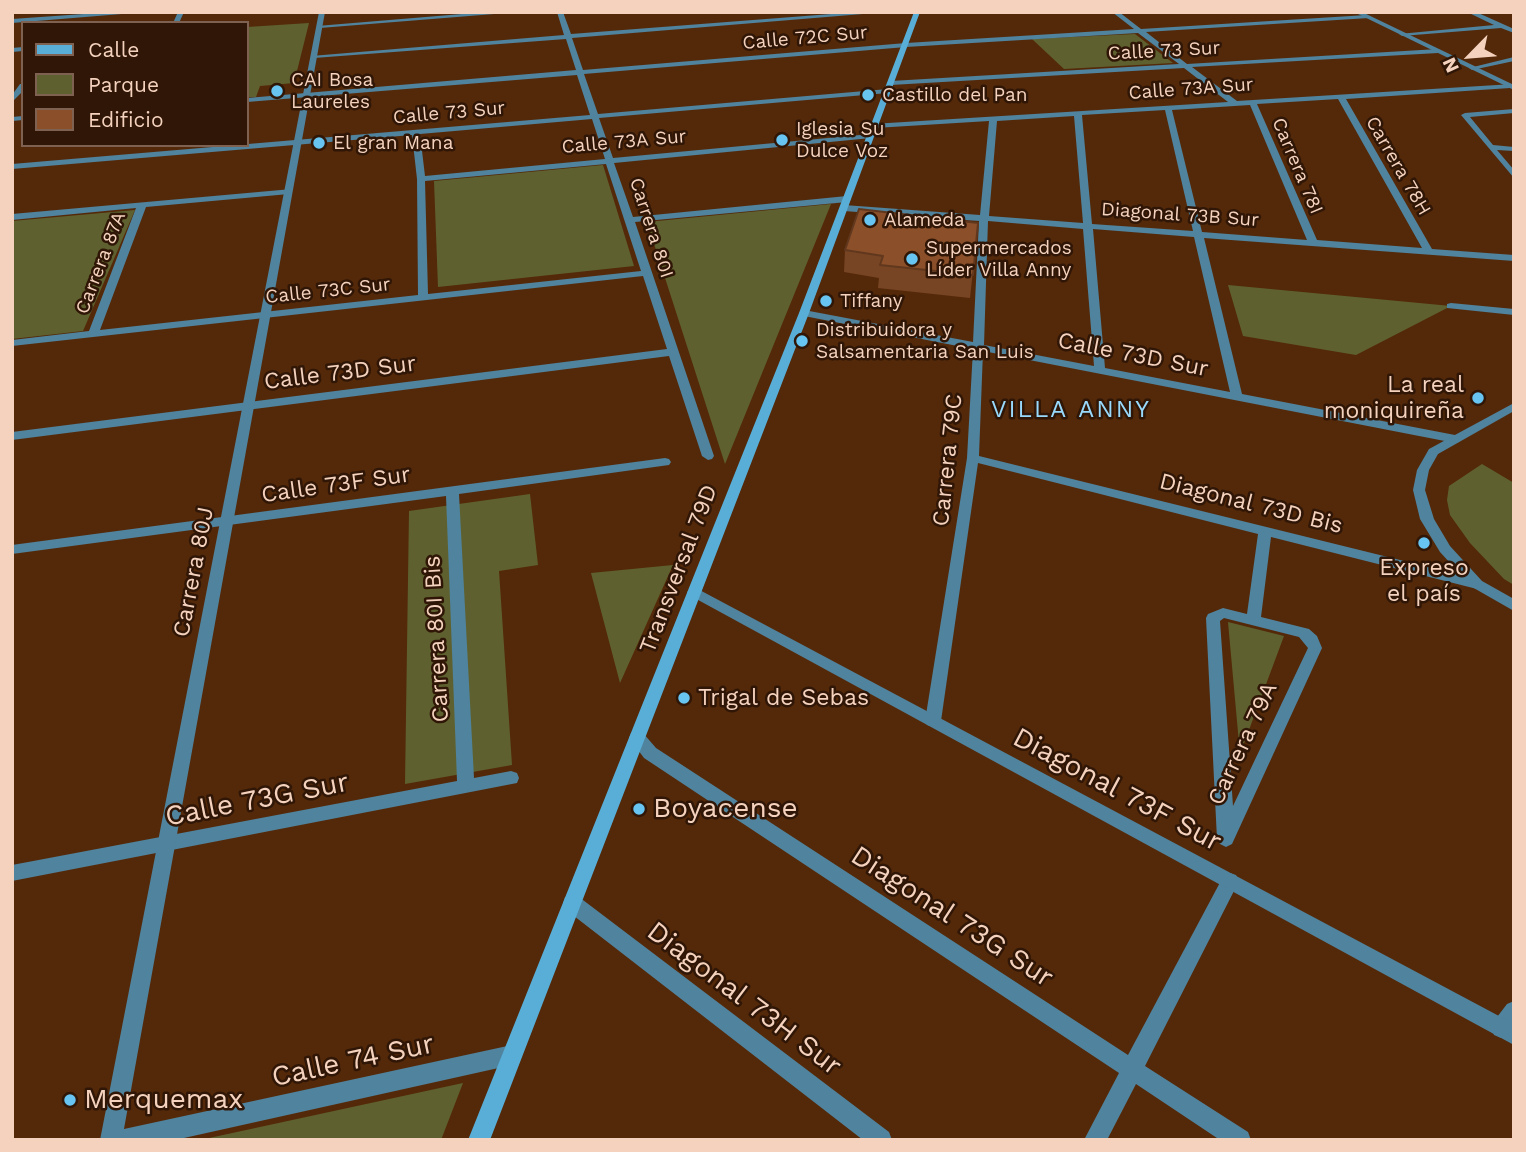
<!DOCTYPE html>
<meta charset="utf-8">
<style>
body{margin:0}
#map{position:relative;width:1526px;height:1152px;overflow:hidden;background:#54290a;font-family:"Work Sans",sans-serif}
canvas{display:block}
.frame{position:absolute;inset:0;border:14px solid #f4d2be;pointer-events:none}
.legend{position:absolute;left:21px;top:21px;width:228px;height:126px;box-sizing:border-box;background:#2f1606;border:2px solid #7e6150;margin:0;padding:9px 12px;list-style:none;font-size:21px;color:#f4d2be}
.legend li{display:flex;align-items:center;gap:14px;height:35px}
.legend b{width:35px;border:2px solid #7e6150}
.north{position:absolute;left:1435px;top:21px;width:70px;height:70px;-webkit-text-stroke:5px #2f1606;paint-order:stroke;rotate:245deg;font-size:19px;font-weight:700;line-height:28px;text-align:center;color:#f4d2be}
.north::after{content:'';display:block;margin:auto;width:24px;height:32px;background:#f4d2be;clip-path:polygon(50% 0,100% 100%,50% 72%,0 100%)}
</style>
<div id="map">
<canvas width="1526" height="1152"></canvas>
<div class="frame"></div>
<ul class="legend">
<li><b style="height:9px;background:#58aed7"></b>Calle</li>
<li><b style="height:19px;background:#5e612f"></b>Parque</li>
<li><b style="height:19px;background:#8b502a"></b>Edificio</li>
</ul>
<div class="north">N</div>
</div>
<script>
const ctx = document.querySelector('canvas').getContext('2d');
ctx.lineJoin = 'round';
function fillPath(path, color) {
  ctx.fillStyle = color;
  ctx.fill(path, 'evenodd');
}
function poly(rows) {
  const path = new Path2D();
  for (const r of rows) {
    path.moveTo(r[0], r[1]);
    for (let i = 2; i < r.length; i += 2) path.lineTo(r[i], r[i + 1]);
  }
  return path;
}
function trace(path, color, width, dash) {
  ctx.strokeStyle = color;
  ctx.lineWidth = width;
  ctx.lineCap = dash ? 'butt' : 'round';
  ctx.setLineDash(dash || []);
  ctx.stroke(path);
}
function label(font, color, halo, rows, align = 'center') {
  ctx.font = font + ' "Work Sans",sans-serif';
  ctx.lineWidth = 5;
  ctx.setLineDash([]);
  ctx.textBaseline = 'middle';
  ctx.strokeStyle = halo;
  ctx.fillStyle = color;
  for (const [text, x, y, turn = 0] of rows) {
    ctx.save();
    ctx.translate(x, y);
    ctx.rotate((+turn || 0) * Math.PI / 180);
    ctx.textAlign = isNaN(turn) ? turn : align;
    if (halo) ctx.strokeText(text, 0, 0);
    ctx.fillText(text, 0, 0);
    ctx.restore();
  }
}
fillPath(poly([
 [309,23,294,83,260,86,256,97,247,97,247,27],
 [1135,34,1173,63,1064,69,1032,39],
 [603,165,634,266,438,287,434,181],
 [831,204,725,464,647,222],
 [135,210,83,331,12,339,12,221],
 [1228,285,1451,306,1356,355,1243,336],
 [1482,464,1514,483,1514,585,1504,579,1470,543,1450,515,1447,500,1449,486],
 [530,494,538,565,499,571,512,765,405,784,409,511],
 [673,565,620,683,591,573],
 [1228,622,1284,636,1240,754],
 [463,1083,441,1140,200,1140]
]), '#5e612f');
fillPath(poly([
 [112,12,146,12,12,23,12,19,112,12],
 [178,12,184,12,179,23,173,23,178,12],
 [486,12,519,12,320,28,317,26,486,12],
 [557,12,563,12,571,34,857,12,887,12,572,38,583,70,906,43,1134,29,1112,12,1119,12,1141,29,1367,15,1369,18,1146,32,1187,64,1438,49,1441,51,1438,53,1192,67,1237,101,1513,84,1510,88,1346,99,1432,249,1514,255,1514,261,1204,238,1242,394,1455,435,1459,436,1461,439,1459,442,1455,443,983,351,979,456,1477,579,1484,584,1482,587,1477,589,1271,537,1261,617,1309,629,1317,636,1322,648,1232,844,1226,847,1220,844,1217,839,1206,618,1208,614,1223,608,1247,614,1258,534,978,463,941,721,939,725,933,727,927,725,925,721,967,458,973,349,804,316,799,313,804,310,973,342,979,221,844,211,840,208,844,205,980,215,989,121,875,128,872,128,872,124,1228,102,1184,68,891,85,887,83,891,81,1179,64,1138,33,906,47,584,74,598,114,888,89,892,91,888,93,599,118,613,158,871,134,875,136,871,138,614,163,633,217,847,196,851,199,847,202,635,222,714,456,712,459,708,460,702,456,669,356,12,440,12,432,667,349,643,276,12,346,12,340,89,331,136,208,12,220,12,214,292,189,292,193,289,194,146,207,100,330,418,295,417,179,412,135,12,169,12,164,590,115,577,75,247,102,247,98,576,70,566,39,314,58,311,56,564,35,557,12],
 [1338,99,1422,248,1317,240,1257,104,1338,99],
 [1250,105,1307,240,1202,232,1172,110,1250,105],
 [1165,110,1193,231,1092,224,1082,115,1165,110],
 [1074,116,1083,223,989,216,997,121,1074,116],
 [592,119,605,159,425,176,420,134,592,119],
 [606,164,641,271,428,294,425,181,606,164],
 [988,221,1083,229,1094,366,984,345,988,221],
 [1093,229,1194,237,1230,392,1105,368,1093,229],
 [1224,618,1299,637,1308,648,1233,806,1220,621,1224,618],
 [1467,12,1476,12,1514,29,1514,33,1501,28,1402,36,1399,34,1494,25,1467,12],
 [23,47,23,51,12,52,12,48,23,47],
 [1514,57,1514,61,1472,70,1469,68,1514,57],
 [20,84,23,84,23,91,12,102,12,95,20,84],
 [1514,109,1514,113,1470,117,1493,145,1514,147,1514,151,1497,150,1514,170,1514,178,1461,115,1465,113,1514,109],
 [23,116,23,120,12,121,12,117,23,116],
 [1451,303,1514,309,1514,315,1447,308,1447,304,1451,303],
 [665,458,669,459,671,462,669,465,459,494,474,778,511,771,517,773,519,778,517,783,12,881,12,865,457,781,446,496,12,554,12,545,665,458],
 [637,732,643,733,656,748,1128,1055,1224,875,1230,873,1236,875,1239,881,1236,887,1145,1066,1248,1132,1251,1140,1220,1140,1136,1084,1107,1140,1084,1140,1119,1073,644,758,629,738,631,733,637,732],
 [572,895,579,897,889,1132,892,1140,863,1140,565,909,563,903,565,897,572,895],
 [1514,1001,1514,1028,1508,1035,1501,1038,1494,1035,1491,1028,1494,1021,1507,1004,1514,1001],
 [512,1045,519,1048,522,1055,519,1062,512,1065,175,1140,113,1140,116,1132,124,1129,512,1045]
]), '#50839d');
fillPath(poly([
 [319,12,325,12,122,1140,100,1140,319,12],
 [1354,12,1362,12,1514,85,1514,90,1354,12],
 [1514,403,1514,411,1438,454,1429,470,1425,490,1434,519,1450,546,1482,581,1514,599,1514,611,1472,587,1440,552,1420,519,1413,490,1417,470,1429,449,1514,403],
 [694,587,1514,1024,1514,1045,689,595,687,592,694,587]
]), '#50839d');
fillPath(poly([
 [914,12,920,12,809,313,490,1140,468,1140,799,313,914,12]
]), '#58aed7');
fillPath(poly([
 [978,223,970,298,878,288,879,278,844,272,845,250]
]), '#784524');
const building = poly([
 [859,209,978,223,973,275,880,265,883,256,845,250,859,209]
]);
fillPath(building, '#8b502a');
trace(building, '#61381d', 2);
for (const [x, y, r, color] of [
 [277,91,7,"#68c4f0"],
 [868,95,7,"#68c4f0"],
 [782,140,7,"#68c4f0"],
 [319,143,7,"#68c4f0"],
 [870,220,7,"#68c4f0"],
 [912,259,7,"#68c4f0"],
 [826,301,7,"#68c4f0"],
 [802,341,7,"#68c4f0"],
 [1478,398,7,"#68c4f0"],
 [1424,543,7,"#68c4f0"],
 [684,698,7,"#68c4f0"],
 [639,809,7,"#68c4f0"],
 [70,1100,7,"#68c4f0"]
]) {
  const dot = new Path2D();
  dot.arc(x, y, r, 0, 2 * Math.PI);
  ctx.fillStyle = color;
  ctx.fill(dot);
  trace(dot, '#2f1606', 2.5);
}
label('19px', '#f4d2be', '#2f1606', [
 ["Calle 72C Sur",805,38,-5],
 ["Calle 73 Sur",1164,51,-3],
 ["Calle 73A Sur",1191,89,-4],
 ["Calle 73 Sur",449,113,-5],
 ["Calle 73A Sur",624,142,-5],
 ["Carrera 78I",1297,166,67],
 ["Carrera 78H",1398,166,60],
 ["Diagonal 73B Sur",1180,215,4],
 ["Carrera 80I",651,228,72],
 ["Carrera 87A",101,263,-69],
 ["Calle 73C Sur",328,291,-6]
]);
label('19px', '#f4d2be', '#2f1606', [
 ["CAI Bosa",291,80],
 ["Laureles",291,102],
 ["Castillo del Pan",882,95],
 ["Iglesia Su",796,129],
 ["Dulce Voz",796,151],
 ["El gran Mana",333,143],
 ["Alameda",884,220],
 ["Supermercados",926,248],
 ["Líder Villa Anny",926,270],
 ["Tiffany",840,301],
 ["Distribuidora y",816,330],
 ["Salsamentaria San Luis",816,352]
], 'left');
label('23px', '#f4d2be', '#2f1606', [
 ["Calle 73D Sur",1133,355,11],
 ["Calle 73D Sur",340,373,-7],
 ["Carrera 79C",948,460,-84],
 ["Calle 73F Sur",336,485,-8],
 ["Diagonal 73D Bis",1251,504,14],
 ["Transversal 79D",679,569,-69],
 ["Carrera 80J",194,572,-79],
 ["Carrera 80I Bis",437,639,-93],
 ["Carrera 79A",1243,744,-65]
]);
label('23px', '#f4d2be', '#2f1606', [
 ["La real",1464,385],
 ["moniquireña",1464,411],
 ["Expreso",1424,568,"center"],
 ["el país",1424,594,"center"],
 ["Trigal de Sebas",698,698,"left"]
], 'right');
ctx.letterSpacing = '2px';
label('24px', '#99d9fb', '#2f1606', [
 ["VILLA ANNY",1071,410]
]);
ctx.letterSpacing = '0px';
label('28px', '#f4d2be', '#2f1606', [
 ["Diagonal 73F Sur",1117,790,28],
 ["Calle 73G Sur",257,800,-11],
 ["Diagonal 73G Sur",952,917,33],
 ["Diagonal 73H Sur",744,999,37],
 ["Calle 74 Sur",353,1061,-12]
]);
label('28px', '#f4d2be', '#2f1606', [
 ["Boyacense",653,809],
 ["Merquemax",84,1100]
], 'left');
</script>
